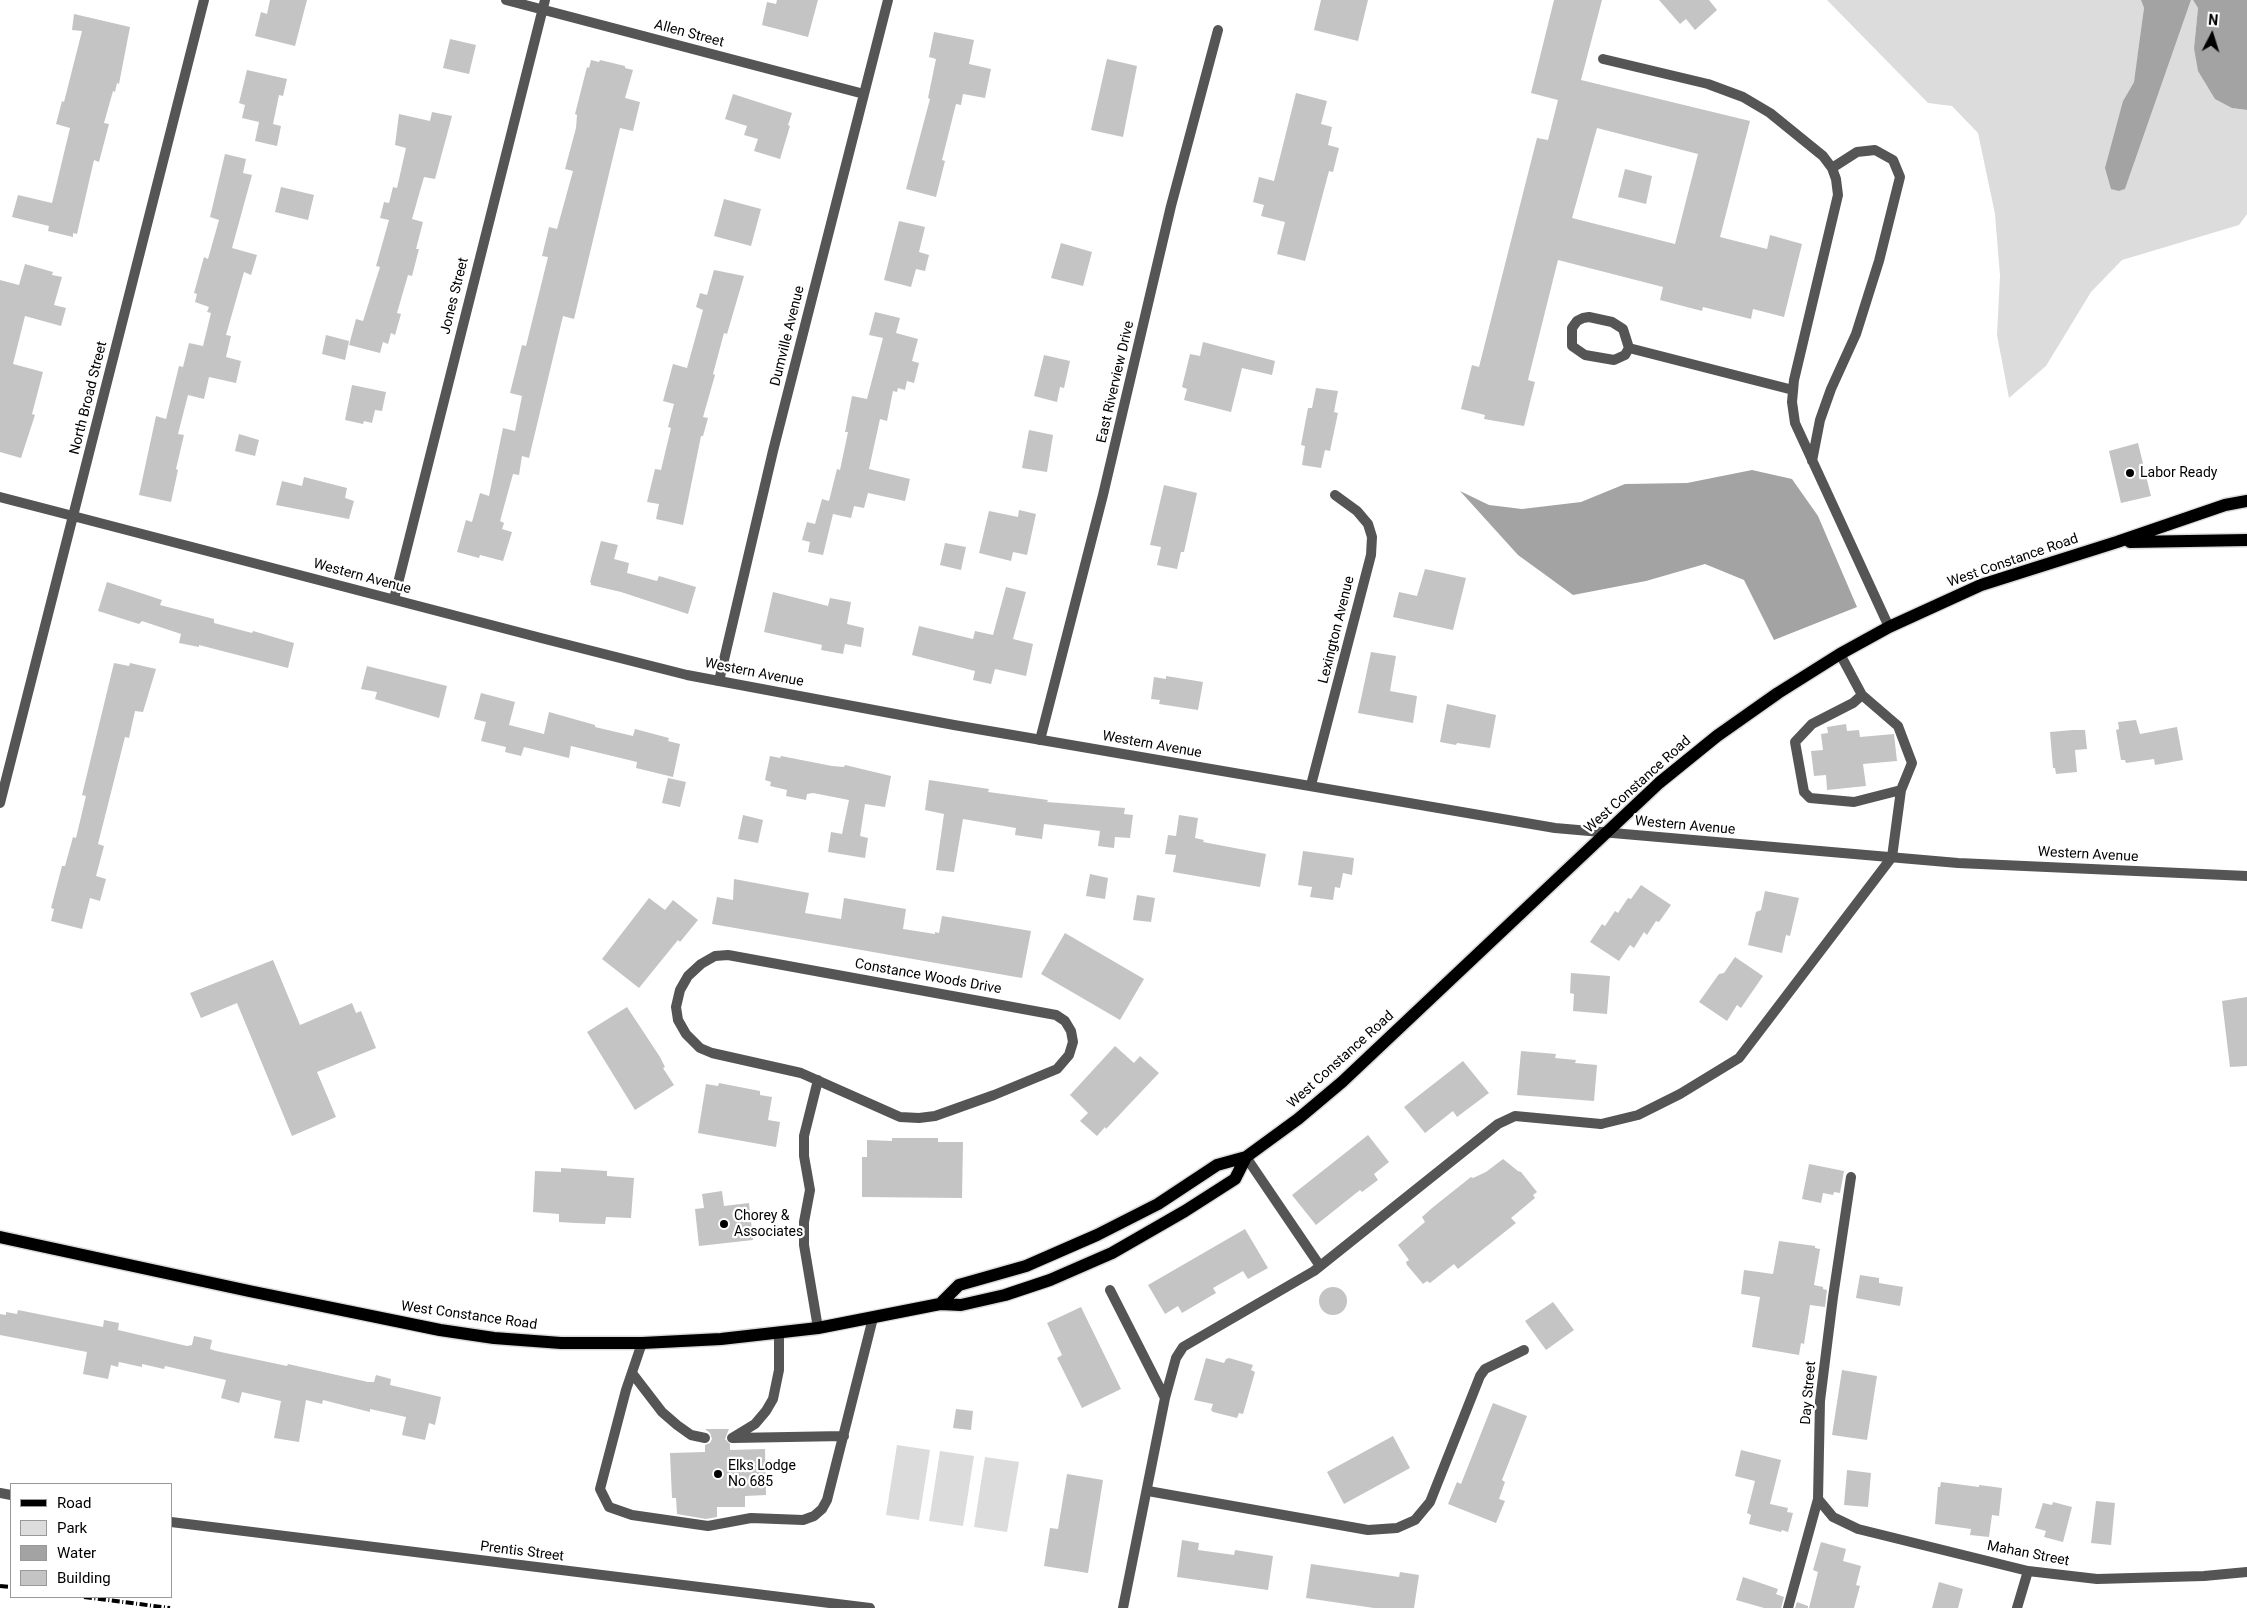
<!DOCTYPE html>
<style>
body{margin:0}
#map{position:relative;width:2247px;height:1608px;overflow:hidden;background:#fff;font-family:Roboto,sans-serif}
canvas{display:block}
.legend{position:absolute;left:10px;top:1483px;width:162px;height:115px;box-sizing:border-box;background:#fff;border:1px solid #999;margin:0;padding:6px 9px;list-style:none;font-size:15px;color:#000}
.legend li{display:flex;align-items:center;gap:10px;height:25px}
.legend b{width:25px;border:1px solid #999}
.north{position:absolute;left:2187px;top:10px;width:50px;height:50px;-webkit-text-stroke:4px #fff;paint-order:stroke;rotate:5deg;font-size:14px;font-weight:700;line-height:20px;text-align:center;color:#000}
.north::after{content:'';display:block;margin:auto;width:18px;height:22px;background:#000;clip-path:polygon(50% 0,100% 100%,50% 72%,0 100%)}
</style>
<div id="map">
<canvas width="2247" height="1608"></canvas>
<ul class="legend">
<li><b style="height:6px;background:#000"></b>Road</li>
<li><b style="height:14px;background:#dcdcdc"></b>Park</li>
<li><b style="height:14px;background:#a3a3a3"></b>Water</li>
<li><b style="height:14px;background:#c4c4c4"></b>Building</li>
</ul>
<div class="north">N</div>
</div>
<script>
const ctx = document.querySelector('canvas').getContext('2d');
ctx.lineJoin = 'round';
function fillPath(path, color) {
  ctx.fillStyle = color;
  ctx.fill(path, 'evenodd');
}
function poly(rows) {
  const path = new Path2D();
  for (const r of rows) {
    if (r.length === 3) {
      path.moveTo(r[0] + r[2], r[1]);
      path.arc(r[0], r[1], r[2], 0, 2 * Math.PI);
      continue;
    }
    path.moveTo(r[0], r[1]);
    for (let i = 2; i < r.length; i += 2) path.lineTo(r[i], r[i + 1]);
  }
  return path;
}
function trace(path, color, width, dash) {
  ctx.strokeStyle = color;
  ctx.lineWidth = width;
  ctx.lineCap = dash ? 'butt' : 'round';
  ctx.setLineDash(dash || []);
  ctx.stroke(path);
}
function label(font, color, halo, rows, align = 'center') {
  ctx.font = font + ' Roboto,sans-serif';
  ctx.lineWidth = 4.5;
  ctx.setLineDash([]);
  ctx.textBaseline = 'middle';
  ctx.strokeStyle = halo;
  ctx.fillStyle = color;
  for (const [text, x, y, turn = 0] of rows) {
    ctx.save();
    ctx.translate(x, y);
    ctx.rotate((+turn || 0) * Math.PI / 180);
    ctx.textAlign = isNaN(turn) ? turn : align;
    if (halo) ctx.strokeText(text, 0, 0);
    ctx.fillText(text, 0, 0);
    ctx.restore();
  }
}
fillPath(poly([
 [1827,0,2141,0,2144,8,2137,69,2134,82,2123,101,2119,191,2125,189,2191,0,2193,0,2198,8,2194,48,2232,108,2247,110,2247,214,2239,225,2122,260,2091,292,2046,366,2009,398,1997,335,2000,276,1995,214,1978,133,1952,106,1928,103],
 [897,1445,930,1450,919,1520,886,1515],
 [940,1451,974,1456,963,1526,929,1521],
 [985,1457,1019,1462,1007,1532,974,1527]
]), '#dcdcdc');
fillPath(poly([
 [2141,0,2191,0,2125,189,2119,191,2111,189,2105,168,2123,101,2134,82,2144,8],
 [2193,0,2247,0,2247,110,2232,108,2215,99,2198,71,2194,48,2198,8],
 [1752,470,1792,479,1818,516,1857,607,1774,640,1744,580,1705,564,1646,581,1573,595,1518,555,1460,491,1489,505,1522,509,1581,502,1625,484,1687,483]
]), '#a3a3a3');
fillPath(poly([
 [270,0,307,0,295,46,255,36,261,12,267,14],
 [777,0,818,0,808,37,762,25,767,2,776,4],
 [1321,0,1368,0,1358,41,1314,30],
 [1554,0,1602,0,1581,80,1750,121,1720,237,1767,249,1770,235,1802,244,1784,317,1753,309,1751,319,1703,307,1702,311,1660,300,1663,287,1558,260,1528,380,1535,382,1524,426,1484,419,1485,415,1461,409,1472,365,1479,367,1537,138,1548,140,1558,100,1531,93],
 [1597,128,1698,154,1675,244,1572,218],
 [1659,0,1709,0,1717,10,1695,30,1686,19,1680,24],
 [74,14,130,27,119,84,117,83,115,92,113,91,104,123,109,124,99,162,94,160,77,234,73,233,73,237,48,231,49,226,12,217,18,195,52,203,70,128,56,124,62,101,64,102,82,31,72,30],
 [934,32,974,40,969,64,991,69,985,98,963,94,961,105,956,104,942,160,945,161,936,197,906,189,930,99,928,98,936,59,929,57],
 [450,39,476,45,469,74,443,68],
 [1107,59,1137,66,1123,137,1091,130],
 [591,60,599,62,600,60,625,66,625,68,633,70,625,98,640,102,633,131,620,128,574,319,563,316,529,458,522,456,519,475,513,474,500,521,504,523,502,529,512,532,503,561,480,555,479,558,457,552,466,520,472,522,480,493,489,496,503,428,515,431,522,396,510,393,522,345,526,346,548,257,542,256,549,227,557,229,573,171,565,169,576,128,577,115,575,114,587,67,589,68],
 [247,70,287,79,283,96,279,95,273,124,281,126,277,146,255,141,259,122,242,118,245,105,239,103],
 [1296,93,1327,101,1321,124,1332,127,1328,145,1339,148,1333,172,1329,171,1305,261,1277,254,1285,222,1261,216,1264,205,1253,202,1259,177,1274,181],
 [733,94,792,113,788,125,790,126,780,159,754,151,758,139,744,135,747,126,725,119],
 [432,112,452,116,435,179,424,177,412,219,423,222,416,249,419,249,412,276,408,275,397,313,401,314,395,335,391,333,388,344,383,342,380,353,349,345,356,319,363,321,380,267,376,266,389,220,380,218,384,202,389,203,393,187,397,188,406,148,395,145,399,114,430,121],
 [225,154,246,159,243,173,252,175,232,248,257,255,251,275,244,272,226,335,231,336,226,357,241,361,236,383,209,377,204,399,188,395,178,434,184,435,176,469,178,470,171,502,139,495,156,416,166,419,179,366,183,367,189,343,203,346,211,313,207,312,209,307,195,302,197,294,194,293,204,257,208,259,219,220,210,217],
 [1625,169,1652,176,1646,204,1618,197],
 [281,187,314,195,308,220,275,212],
 [724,199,761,209,751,246,714,236],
 [899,221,925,227,919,252,929,255,925,271,916,269,911,287,884,280],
 [1061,243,1092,252,1083,286,1051,278],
 [25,264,53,272,52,275,62,277,54,305,66,308,61,326,25,316,13,364,43,372,32,414,35,415,21,458,0,452,0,280,19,285],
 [714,270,744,276,727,334,724,333,713,374,715,375,703,417,708,418,703,436,701,436,683,525,656,519,659,504,647,502,655,469,661,470,671,428,668,427,674,404,663,401,673,364,687,368,703,310,696,307,700,293,707,295],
 [875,312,900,318,896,333,918,339,912,361,919,363,914,383,907,381,905,390,898,388,897,392,893,391,887,421,880,419,869,469,910,479,905,501,868,493,864,508,854,506,851,518,833,514,823,555,808,552,810,542,802,540,807,522,815,524,822,499,829,501,837,469,840,470,848,432,845,432,852,396,867,399,883,338,869,335],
 [326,335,349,341,345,360,322,354],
 [1203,342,1275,361,1272,375,1242,368,1231,412,1184,400,1187,389,1182,387,1190,354,1200,356],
 [1044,355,1070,361,1064,388,1060,387,1057,402,1034,396],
 [352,385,386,392,382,411,375,410,372,423,364,421,363,424,345,420],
 [1316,388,1338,391,1334,412,1338,413,1330,451,1325,450,1321,468,1302,465,1305,446,1301,445,1308,408,1312,408],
 [1029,430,1053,435,1047,472,1022,468],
 [239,434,259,440,255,456,235,451],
 [2138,443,2151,496,2121,503,2109,451],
 [304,477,347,488,345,498,354,501,349,519,276,505,282,481,302,486],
 [1164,485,1197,493,1184,552,1181,552,1177,569,1157,565,1161,547,1150,545],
 [1019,510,1036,514,1027,555,1013,552,1011,561,979,553,989,511,1018,517],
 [601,541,618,545,614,559,629,563,627,573,657,581,659,576,696,587,688,614,621,592,591,585,591,583,590,582],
 [945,543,966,547,961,570,940,565],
 [1425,569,1466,578,1453,630,1393,617,1399,592,1417,596],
 [107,582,162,600,160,605,214,619,214,623,252,633,253,631,294,643,288,668,199,645,199,647,179,643,181,634,142,621,139,624,98,611],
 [1006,587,1026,592,1013,639,1033,644,1026,676,995,669,991,684,973,680,975,671,912,655,919,626,973,639,975,631,993,635],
 [773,592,828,606,830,598,851,602,847,624,864,628,861,647,845,644,843,654,821,650,822,645,764,632],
 [1371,652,1396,656,1390,691,1417,696,1413,723,1358,713],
 [114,663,129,666,130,663,156,669,143,712,135,711,129,738,125,737,98,844,104,846,96,876,106,879,100,901,90,898,82,929,51,921,54,909,51,908,62,866,65,866,73,837,76,838,86,796,82,795],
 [367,666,447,686,439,718,375,699,377,692,361,689],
 [1166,676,1203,682,1198,710,1159,704,1160,700,1151,699,1154,677,1166,679],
 [481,693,515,702,509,725,544,734,549,712,595,725,595,727,633,736,635,729,669,738,668,741,680,744,673,777,636,768,637,762,571,746,569,758,524,747,521,756,505,752,506,747,481,741,486,722,474,719],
 [1447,704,1496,715,1490,748,1457,743,1456,745,1440,742],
 [2136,720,2140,734,2177,727,2183,760,2155,765,2154,759,2126,763,2125,760,2121,760,2116,730,2119,729,2118,722],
 [1846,724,1847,731,1859,730,1860,737,1894,734,1897,761,1863,764,1866,786,1827,790,1826,775,1814,776,1811,751,1823,750,1821,734,1828,733,1827,727],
 [2073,730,2085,730,2087,749,2075,750,2077,772,2056,774,2055,768,2053,768,2050,732],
 [770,756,780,758,781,756,832,766,844,767,845,765,891,776,885,807,865,804,860,836,868,838,865,858,828,852,831,832,842,834,849,800,813,793,807,794,806,800,786,796,787,790,770,786,771,782,765,780],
 [668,778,686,782,680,807,662,803],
 [929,780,989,789,988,792,1048,800,1047,802,1125,808,1124,814,1133,815,1130,838,1115,837,1114,848,1098,846,1100,831,1044,824,1042,839,1015,835,1016,828,963,819,954,872,936,870,944,814,925,810],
 [743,815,763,820,758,843,738,839],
 [1179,815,1198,818,1195,838,1204,840,1203,842,1266,854,1260,887,1173,872,1176,855,1165,854,1168,835,1176,836],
 [1303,851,1354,858,1352,875,1343,873,1340,888,1335,887,1333,900,1310,897,1312,887,1298,885],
 [1090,874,1108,878,1105,899,1086,896],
 [734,879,809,893,805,913,841,919,844,898,906,909,903,929,935,934,935,932,939,933,942,916,1031,931,1022,978,712,924,717,897,733,900],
 [1641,885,1671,905,1659,922,1656,921,1647,935,1644,932,1634,948,1630,945,1619,961,1590,942,1602,924,1605,926,1615,911,1618,913,1628,898,1631,899],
 [1765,891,1799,898,1790,936,1786,935,1782,953,1748,945,1756,912,1761,910],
 [1137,895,1155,898,1151,922,1133,920],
 [649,898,665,910,673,900,698,920,680,942,678,940,639,988,602,959],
 [1065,933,1144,979,1120,1020,1041,974],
 [1735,957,1763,976,1741,1008,1737,1005,1727,1021,1699,1002,1719,974,1724,973],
 [273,960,300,1025,352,1003,356,1013,361,1011,376,1048,317,1072,336,1117,292,1136,237,1003,201,1018,190,993],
 [1571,973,1610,976,1607,1014,1573,1011,1574,994,1570,993],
 [2247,997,2247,1066,2230,1067,2222,1001],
 [627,1007,660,1057,665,1067,663,1068,674,1085,635,1110,587,1032],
 [1115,1046,1134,1063,1140,1056,1159,1073,1106,1129,1105,1127,1097,1136,1080,1121,1088,1113,1070,1095],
 [1521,1051,1556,1054,1555,1058,1576,1060,1575,1063,1597,1065,1594,1101,1517,1095],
 [1463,1061,1489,1093,1457,1117,1453,1111,1425,1133,1404,1107],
 [719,1083,760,1091,760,1095,772,1097,768,1120,780,1122,776,1147,698,1133,706,1084,718,1086],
 [1368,1135,1389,1162,1374,1174,1378,1180,1362,1192,1360,1190,1316,1225,1292,1195],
 [892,1138,938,1138,938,1142,963,1142,962,1198,862,1197,862,1157,867,1157,867,1140,892,1141],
 [1503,1159,1518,1171,1521,1172,1537,1192,1533,1195,1535,1198,1511,1218,1516,1223,1458,1269,1454,1264,1430,1283,1427,1281,1423,1284,1407,1265,1406,1262,1409,1260,1398,1245,1425,1222,1422,1217,1432,1208,1471,1177,1473,1178,1486,1172],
 [1809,1164,1844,1171,1840,1193,1834,1192,1833,1195,1823,1193,1821,1203,1802,1199],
 [561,1168,607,1171,607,1176,634,1178,631,1218,606,1217,605,1224,575,1223,559,1222,559,1214,533,1212,535,1171,561,1172],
 [722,1191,724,1206,749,1203,753,1240,699,1246,695,1209,704,1208,702,1194],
 [1245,1229,1268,1268,1248,1279,1243,1271,1213,1288,1216,1293,1182,1313,1178,1306,1165,1314,1148,1285],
 [1779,1241,1815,1246,1815,1248,1820,1249,1814,1285,1823,1287,1823,1289,1827,1290,1825,1307,1810,1305,1804,1344,1801,1343,1799,1355,1752,1347,1760,1297,1741,1294,1744,1270,1773,1274],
 [1860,1275,1879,1278,1879,1283,1903,1287,1900,1306,1856,1298],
 [1333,1301,14],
 [1553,1302,1574,1330,1546,1350,1525,1321],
 [1081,1307,1121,1389,1082,1408,1057,1358,1062,1355,1047,1323],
 [18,1310,103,1327,104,1320,119,1323,118,1330,187,1346,192,1345,194,1336,212,1340,210,1349,216,1351,287,1366,288,1364,368,1382,374,1382,376,1375,391,1379,390,1385,441,1397,435,1425,429,1423,425,1440,402,1435,406,1417,370,1409,370,1412,323,1400,322,1404,306,1400,299,1442,274,1438,281,1401,242,1392,239,1403,221,1398,226,1380,165,1366,164,1369,142,1364,142,1367,119,1362,118,1367,111,1365,108,1379,83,1374,87,1352,0,1335,0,1314,6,1315,6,1312,17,1314],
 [1206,1358,1224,1363,1226,1359,1229,1358,1253,1365,1251,1370,1255,1372,1243,1414,1239,1413,1237,1418,1213,1412,1211,1410,1213,1404,1194,1400],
 [1842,1370,1877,1376,1867,1440,1832,1435],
 [1493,1403,1527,1416,1502,1480,1505,1482,1499,1499,1505,1501,1496,1523,1448,1504,1457,1482,1461,1484],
 [956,1409,973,1411,971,1430,953,1428],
 [705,1429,729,1429,725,1439,730,1444,730,1450,765,1449,766,1495,745,1496,745,1507,717,1507,717,1517,706,1519,677,1514,676,1498,672,1498,670,1453,705,1452,705,1445,710,1443,712,1439,710,1433],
 [1393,1436,1410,1468,1344,1504,1327,1472],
 [1741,1450,1781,1460,1770,1504,1788,1508,1787,1512,1793,1513,1788,1532,1782,1530,1781,1532,1749,1524,1751,1515,1747,1513,1755,1481,1735,1476],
 [1847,1470,1871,1473,1868,1507,1844,1505],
 [1067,1474,1103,1480,1088,1573,1044,1566,1050,1528,1058,1529],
 [1941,1482,1979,1487,1979,1485,2002,1488,1999,1516,1992,1515,1989,1537,1970,1535,1971,1529,1935,1524,1938,1487,1940,1487],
 [2096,1501,2115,1503,2111,1545,2091,1543],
 [2053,1502,2072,1507,2063,1542,2044,1537,2046,1531,2035,1528,2043,1503,2052,1505],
 [1182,1540,1199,1543,1198,1550,1234,1555,1235,1550,1273,1556,1268,1590,1177,1577],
 [1821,1542,1846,1549,1843,1561,1861,1566,1856,1585,1860,1586,1854,1608,1809,1608,1818,1572,1813,1570],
 [1311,1564,1399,1577,1400,1572,1419,1575,1414,1608,1374,1608,1306,1598],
 [1743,1577,1778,1589,1776,1594,1784,1597,1781,1608,1764,1608,1736,1600],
 [1939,1582,1963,1589,1958,1608,1932,1608],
 [1797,1602,1808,1606,1808,1608,1795,1608]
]), '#c4c4c4');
const primary = poly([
 [2130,542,2247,540],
 [0,1237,249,1291,440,1330,494,1338,561,1343,642,1343,721,1339,818,1328,940,1304,961,1305,1005,1295,1050,1280,1112,1253,1185,1211,1235,1179,1246,1157],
 [940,1304,959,1285,1026,1266,1097,1235,1158,1204,1217,1165,1246,1157,1298,1119,1342,1082,1659,783,1717,736,1778,693,1840,654,1889,627,1981,585,2117,542,2225,505,2247,501]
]);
trace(primary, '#dbdbdb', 15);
trace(poly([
 [1603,59,1708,84,1743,97,1770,113,1823,156,1832,168,1836,179,1838,195,1794,380,1792,402,1795,423,1889,627],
 [1629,348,1625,355,1614,360,1585,355,1572,346,1572,328,1577,321,1583,318,1589,317,1612,322,1623,329,1629,348,1793,390],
 [1812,461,1820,420,1831,389,1856,334,1879,261,1900,177,1893,160,1875,150,1857,152,1832,168],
 [1840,654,1862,695,1898,726,1912,763,1901,790,1854,802,1810,798,1804,792,1795,742,1812,724,1853,703,1862,695],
 [1601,1124,1638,1115,1680,1094,1739,1058,1892,857,1901,790],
 [642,1343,626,1390,600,1489,609,1507,632,1515,708,1526,751,1518,803,1520,814,1516,822,1509,827,1500,873,1318],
 [632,1373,662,1412,677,1425,691,1435,705,1438],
 [732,1438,755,1424,766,1411,773,1399,779,1370,779,1333],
 [733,1438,844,1436],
 [1148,1491,1368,1530,1397,1528,1415,1520,1430,1502,1480,1376,1485,1369,1524,1350]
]), '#555', 10);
trace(poly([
 [506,0,864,94],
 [0,497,73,516,204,0],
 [394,599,545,0],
 [719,681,773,451,888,0],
 [1040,740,1103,495,1171,206,1218,30],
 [1311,785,1371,555,1372,537,1368,524,1357,511,1335,495],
 [728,955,1056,1015,1065,1021,1071,1031,1073,1042,1069,1055,1057,1069,994,1095,935,1116,919,1118,900,1117,801,1073,712,1053,700,1048,686,1034,678,1020,676,1007,680,990,688,976,701,964,715,956,728,955],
 [818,1080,804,1136,804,1156,810,1190,804,1222,804,1245,818,1328],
 [1246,1157,1320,1266],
 [1110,1290,1165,1398],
 [1818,1499,1833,1517,1858,1529,2028,1571,2097,1579,2204,1576,2247,1572],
 [1123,1608,1165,1398,1176,1358,1183,1347,1314,1271,1498,1124,1515,1116,1601,1124],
 [1788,1608,1818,1499,1820,1401,1833,1297,1851,1177],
 [2017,1608,2028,1571]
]), '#555', 10);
trace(poly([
 [0,803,73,516,541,638,687,675,954,725,1555,828,1958,863,2247,876],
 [0,1493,11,1495],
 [171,1522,870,1608]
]), '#555', 10);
trace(primary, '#000', 12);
trace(poly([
 [0,1586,11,1587],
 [84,1597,170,1608]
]), '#000', 4, [8, 2.5, 1, 2.5]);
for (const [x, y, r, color] of [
 [2130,473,5,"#000"],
 [724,1224,5,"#000"],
 [718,1474,5,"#000"]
]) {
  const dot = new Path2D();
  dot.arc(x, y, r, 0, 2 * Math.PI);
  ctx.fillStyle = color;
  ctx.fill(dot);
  trace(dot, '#fff', 2);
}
label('14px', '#000', '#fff', [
 ["Allen Street",689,34,15],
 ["Jones Street",455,296,-76],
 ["Dumville Avenue",788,336,-76],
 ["East Riverview Drive",1116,382,-77],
 ["North Broad Street",89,398,-76],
 ["West Constance Road",2013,561,-19],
 ["Western Avenue",362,577,15],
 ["Lexington Avenue",1337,630,-76],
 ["Western Avenue",754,673,11],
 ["Western Avenue",1152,745,10],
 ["West Constance Road",1638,785,-42],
 ["Western Avenue",1685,826,5],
 ["Western Avenue",2088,855,3],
 ["Constance Woods Drive",928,977,10],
 ["West Constance Road",1341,1060,-42],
 ["West Constance Road",469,1316,8],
 ["Day Street",1809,1393,-85],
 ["Prentis Street",522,1552,7],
 ["Mahan Street",2028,1554,11]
]);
label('14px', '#000', '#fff', [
 ["Labor Ready",2140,473],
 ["Chorey &",734,1216],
 ["Associates",734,1232],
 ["Elks Lodge",728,1466],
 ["No 685",728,1482]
], 'left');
</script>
